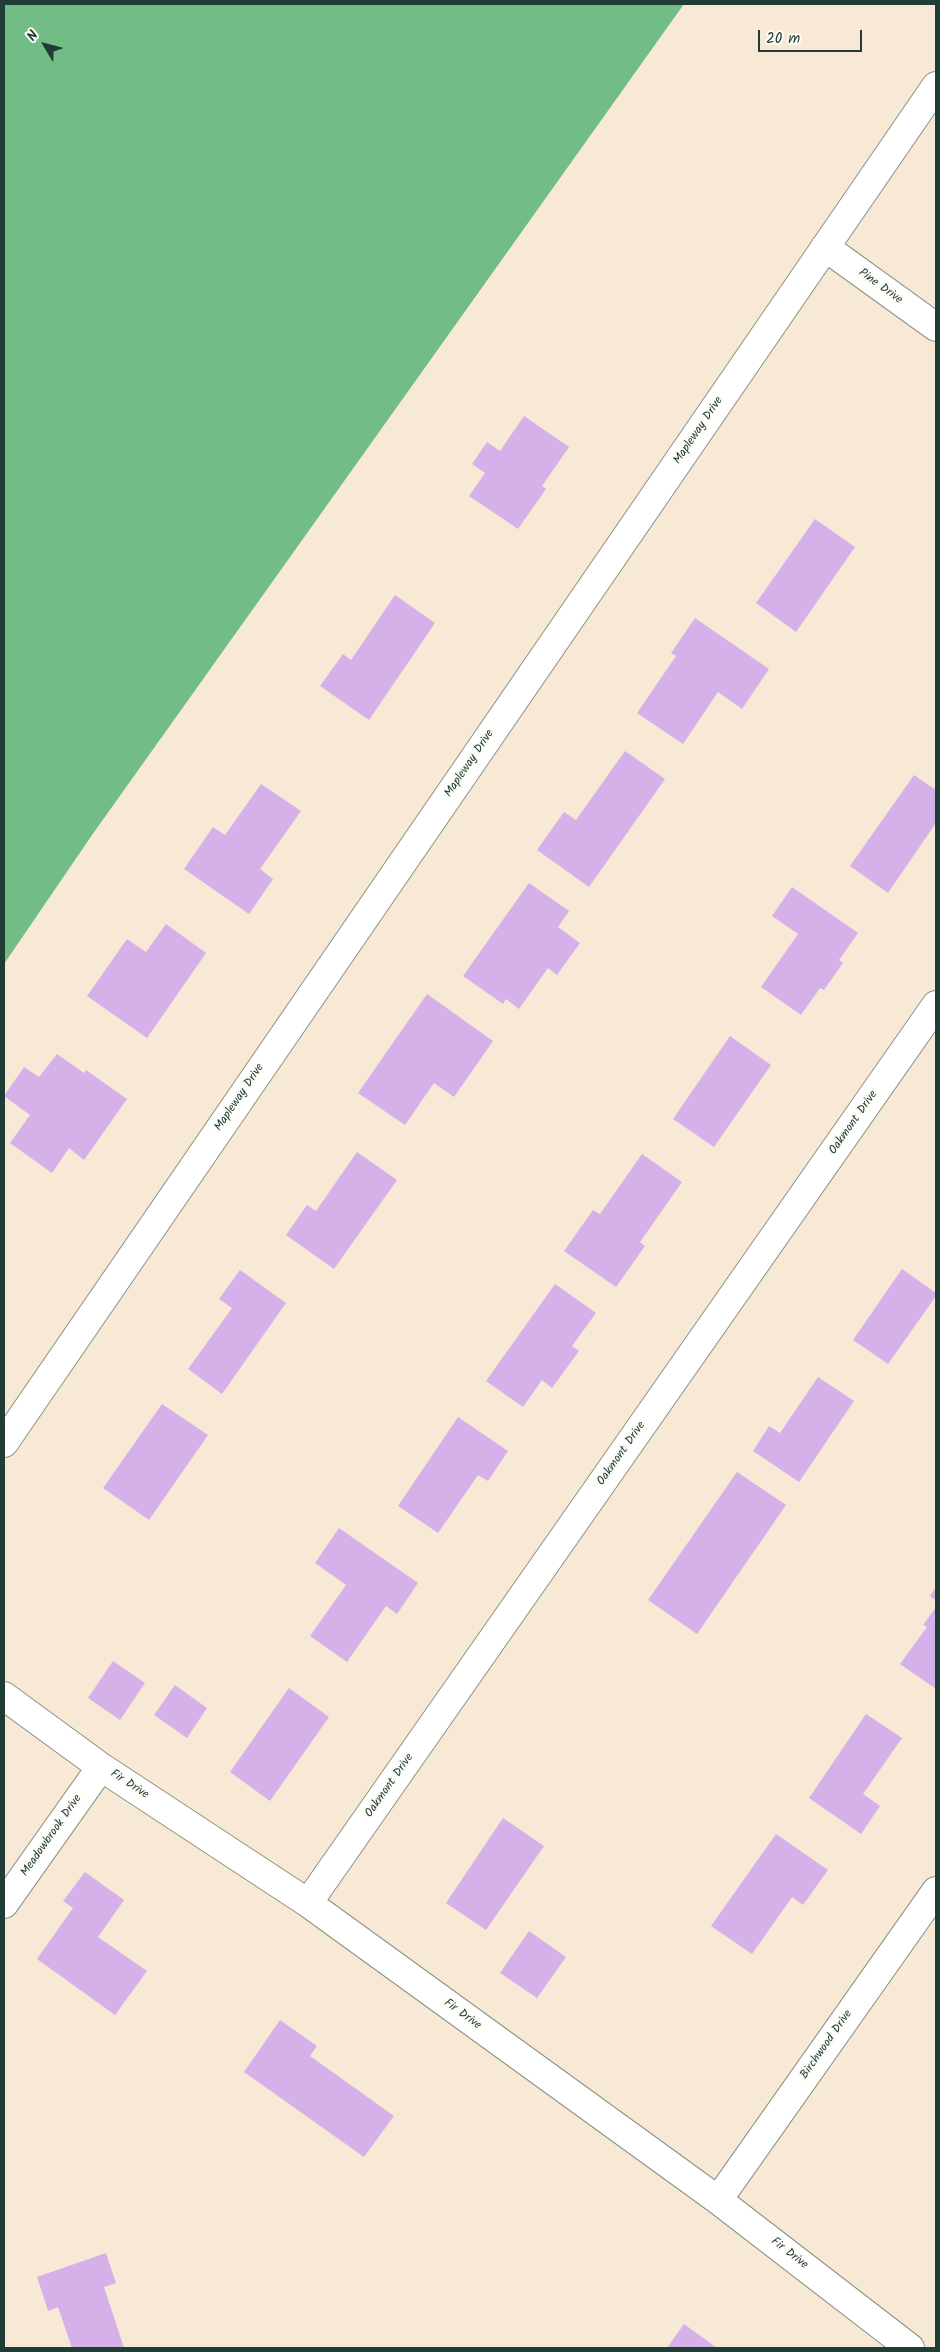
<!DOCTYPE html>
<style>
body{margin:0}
#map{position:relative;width:940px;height:2352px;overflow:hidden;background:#f7e9d5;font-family:Kalam,sans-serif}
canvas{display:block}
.frame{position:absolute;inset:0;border:5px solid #1f3d34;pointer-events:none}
.north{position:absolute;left:20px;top:20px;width:50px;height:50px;-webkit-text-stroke:4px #fdfcf7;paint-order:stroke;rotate:307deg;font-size:14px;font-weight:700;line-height:20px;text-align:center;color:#1f3d34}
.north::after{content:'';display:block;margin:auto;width:18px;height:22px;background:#1f3d34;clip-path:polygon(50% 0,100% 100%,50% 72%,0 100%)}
.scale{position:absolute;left:758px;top:30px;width:104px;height:22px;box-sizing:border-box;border:2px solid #1f3d34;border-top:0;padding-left:6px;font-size:15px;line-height:18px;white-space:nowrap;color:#1f3d34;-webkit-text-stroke:4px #fdfcf7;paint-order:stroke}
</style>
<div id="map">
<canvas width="940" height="2352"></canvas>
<div class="frame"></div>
<div class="north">N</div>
<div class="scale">20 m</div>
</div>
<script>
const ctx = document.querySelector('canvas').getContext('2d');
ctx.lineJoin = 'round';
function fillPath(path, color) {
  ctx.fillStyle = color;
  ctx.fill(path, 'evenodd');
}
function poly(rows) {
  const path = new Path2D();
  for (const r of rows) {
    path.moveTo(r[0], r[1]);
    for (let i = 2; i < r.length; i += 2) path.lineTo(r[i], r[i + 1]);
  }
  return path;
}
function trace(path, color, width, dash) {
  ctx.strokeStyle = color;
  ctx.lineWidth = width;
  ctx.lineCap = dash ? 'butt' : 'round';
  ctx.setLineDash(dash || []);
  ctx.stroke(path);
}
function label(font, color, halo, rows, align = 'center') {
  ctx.font = font + ' Kalam,sans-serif';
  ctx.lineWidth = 5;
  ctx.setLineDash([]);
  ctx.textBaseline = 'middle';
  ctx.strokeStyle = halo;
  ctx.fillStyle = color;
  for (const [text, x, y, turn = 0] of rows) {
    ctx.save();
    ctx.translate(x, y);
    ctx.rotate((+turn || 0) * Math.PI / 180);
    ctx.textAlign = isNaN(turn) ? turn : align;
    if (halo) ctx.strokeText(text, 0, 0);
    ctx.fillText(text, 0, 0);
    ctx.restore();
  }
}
fillPath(poly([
 [4,4,684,4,92,835,4,964]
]), '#72bd86');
fillPath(poly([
 [524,416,569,447,542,486,546,489,518,529,469,496,485,473,472,464,487,442,500,451],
 [815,519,855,547,796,632,756,603],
 [395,595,435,623,369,720,320,686,343,654,351,660],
 [695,618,769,669,742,709,718,692,683,744,637,713,676,656,671,653],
 [625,751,665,779,589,887,537,850,564,812,576,820],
 [914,775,936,790,936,823,888,893,850,866],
 [261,784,301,811,260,869,273,879,249,914,184,869,213,827,225,835],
 [529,883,569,911,558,927,580,943,557,975,548,968,519,1009,506,999,503,1004,463,976],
 [792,887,858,933,839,960,843,963,824,990,820,988,801,1015,761,987,798,934,772,916],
 [166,924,206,953,147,1038,87,996,127,939,146,952],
 [427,994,493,1041,454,1097,434,1083,405,1125,358,1093],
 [730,1036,771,1065,714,1147,673,1119],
 [57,1054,84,1073,86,1070,127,1099,84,1160,69,1148,52,1173,10,1143,30,1115,4,1096,24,1067,39,1077],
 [357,1152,397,1180,334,1269,286,1235,307,1205,316,1211],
 [642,1154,682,1182,640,1242,645,1246,616,1287,564,1251,593,1210,600,1214],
 [902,1269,936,1293,936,1296,888,1364,853,1340],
 [240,1270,286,1303,222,1394,188,1369,232,1308,219,1299],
 [555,1284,596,1313,572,1346,579,1351,552,1388,542,1380,523,1407,486,1381],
 [818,1377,854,1401,799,1482,753,1451,769,1426,780,1433],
 [162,1404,208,1435,149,1520,103,1488],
 [458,1417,508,1451,488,1481,478,1475,438,1533,398,1506],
 [737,1472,786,1505,697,1634,648,1600],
 [339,1528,418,1583,397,1614,386,1606,347,1662,310,1636,346,1585,315,1563],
 [936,1587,936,1601,930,1596],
 [936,1607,936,1689,900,1664,927,1627,923,1625],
 [113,1661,145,1683,120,1720,88,1698],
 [175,1685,207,1708,187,1738,154,1715],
 [289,1688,329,1717,270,1801,230,1772],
 [866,1714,902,1738,863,1794,880,1806,861,1834,809,1798],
 [503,1818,544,1846,486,1930,446,1903],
 [776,1834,828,1870,803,1905,792,1897,752,1954,711,1926],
 [85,1872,124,1900,98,1937,147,1971,115,2015,37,1959,73,1908,63,1901],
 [529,1931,566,1957,537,1998,500,1973],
 [280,2020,317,2046,310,2056,394,2116,364,2157,244,2072],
 [106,2253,116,2283,104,2287,124,2348,72,2348,58,2307,48,2311,37,2277],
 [684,2324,717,2348,667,2348]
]), '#d6b0e9');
const minor = poly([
 [825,247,936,327],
 [4,1443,936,86],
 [4,1696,101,1767,308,1903,718,2200,910,2348],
 [308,1903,936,1005],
 [4,1904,101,1767],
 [718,2200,936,1891]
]);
trace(minor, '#8b9384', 30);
trace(minor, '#fff', 28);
label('12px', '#1f3d34', '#fdfcf7', [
 ["Pine Drive",880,287,36],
 ["Mapleway Drive",699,431,-56],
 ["Mapleway Drive",470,764,-56],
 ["Mapleway Drive",240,1098,-56],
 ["Oakmont Drive",854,1123,-55],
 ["Oakmont Drive",622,1454,-55],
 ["Fir Drive",129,1785,33],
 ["Oakmont Drive",390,1786,-55],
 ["Meadowbrook Drive",52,1836,-55],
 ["Fir Drive",462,2015,36],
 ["Birchwood Drive",827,2045,-55],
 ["Fir Drive",789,2254,38]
]);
</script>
